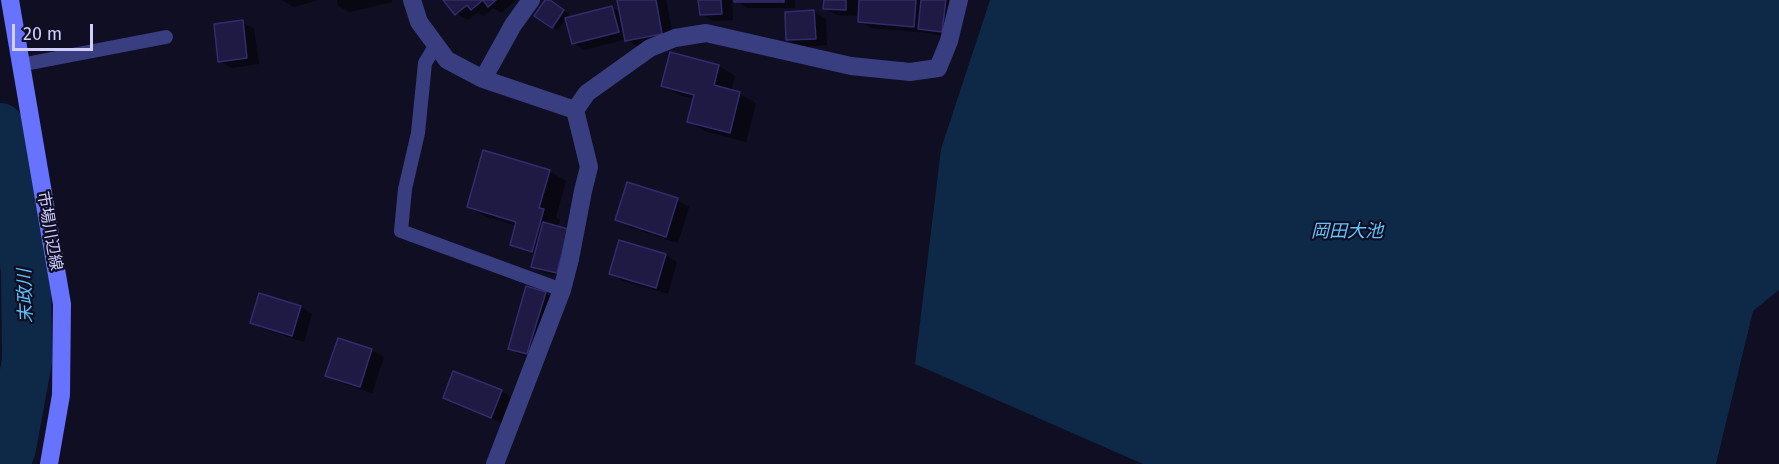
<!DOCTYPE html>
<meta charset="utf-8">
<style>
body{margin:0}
#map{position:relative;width:1779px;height:464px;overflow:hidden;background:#0f0e22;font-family:"Fira Sans",sans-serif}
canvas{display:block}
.scale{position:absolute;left:12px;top:24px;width:81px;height:27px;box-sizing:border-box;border:3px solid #d0cfff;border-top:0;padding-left:8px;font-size:18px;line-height:21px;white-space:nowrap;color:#d0cfff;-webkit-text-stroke:4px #0f0e22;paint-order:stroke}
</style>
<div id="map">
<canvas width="1779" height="464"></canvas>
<div class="scale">20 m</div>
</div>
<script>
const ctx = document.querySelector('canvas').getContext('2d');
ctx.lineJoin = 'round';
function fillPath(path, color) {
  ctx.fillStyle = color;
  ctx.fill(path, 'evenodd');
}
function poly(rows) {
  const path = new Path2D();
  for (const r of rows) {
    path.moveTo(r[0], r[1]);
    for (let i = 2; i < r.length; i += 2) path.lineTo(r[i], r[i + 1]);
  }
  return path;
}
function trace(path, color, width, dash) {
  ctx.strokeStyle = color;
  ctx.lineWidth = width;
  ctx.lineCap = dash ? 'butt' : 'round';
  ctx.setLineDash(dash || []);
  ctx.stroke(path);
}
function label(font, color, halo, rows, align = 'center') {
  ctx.font = font + ' "Fira Sans","Noto Sans JP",sans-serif';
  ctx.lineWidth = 4.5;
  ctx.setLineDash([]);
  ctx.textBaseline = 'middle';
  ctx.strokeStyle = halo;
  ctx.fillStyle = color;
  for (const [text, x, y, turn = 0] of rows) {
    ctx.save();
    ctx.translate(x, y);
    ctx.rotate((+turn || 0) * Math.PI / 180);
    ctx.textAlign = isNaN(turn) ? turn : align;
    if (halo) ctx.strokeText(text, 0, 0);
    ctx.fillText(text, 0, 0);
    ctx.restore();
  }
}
fillPath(poly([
 [990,0,1779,0,1779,290,1753,311,1716,464,1143,464,915,364,941,149]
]), '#0d2947');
fillPath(poly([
 [282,0,318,0,294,7],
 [337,0,392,0,392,2,350,12,338,6],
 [445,0,516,0,501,13,493,8,484,16,478,12,468,20,456,13],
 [547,0,569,14,558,30,553,27],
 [619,0,666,0,674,40,638,47,626,39,585,50,573,43,612,7,621,13],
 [700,0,732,0,733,20,713,21,701,14],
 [735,0,795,0,795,8,747,8],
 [825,0,959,0,954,38,928,33,871,28,859,21,860,16,837,15,825,8],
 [814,12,826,19,827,45,799,47,787,40],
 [242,22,254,29,259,64,232,68,220,61],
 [671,54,719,66,735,76,731,91,740,94,756,103,746,142,705,131,688,121,694,99,679,95,663,85],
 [549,171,566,181,556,217,560,220,558,228,566,231,555,275,545,273,533,266,536,256,511,244,517,226,485,216,468,207],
 [677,200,689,207,678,243,629,227,617,220],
 [665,255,677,262,668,294,623,281,611,274],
 [545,293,557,300,539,360,521,355,509,348],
 [301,307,312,314,304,342,264,329,252,322],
 [339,339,372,350,384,357,372,393,339,382,327,375],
 [501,391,513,398,503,423,456,405,445,398]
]), '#0007');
trace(poly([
 [0,128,26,270,27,361,11,448,5,464]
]), '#0d2947', 50);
const building = poly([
 [443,0,496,0,488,7,483,0,471,10,467,5,455,15,443,0],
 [545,0,550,0,564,10,552,28,534,16,545,0],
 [617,0,656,0,662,34,625,41,617,0],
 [698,0,721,0,722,14,700,15,698,0],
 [734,0,784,0,784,2,734,2,734,0],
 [824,0,846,0,846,10,823,9,824,0],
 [859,0,916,0,914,27,858,22,859,0],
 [921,0,946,0,942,32,918,29,921,0],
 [612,6,619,32,572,44,565,18,612,6],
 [814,10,816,39,786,40,785,12,814,10],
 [243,20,247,58,218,62,214,24,243,20],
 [670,52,719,65,714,85,740,92,730,133,687,122,694,95,661,86,670,52],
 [483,150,550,170,539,208,544,209,532,252,510,245,516,222,467,207,483,150],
 [627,182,678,198,666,237,615,220,627,182],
 [543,222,568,229,557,273,531,267,543,222],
 [619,240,666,254,656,288,609,274,619,240],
 [526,286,546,292,527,354,508,349,526,286],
 [259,293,301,306,292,336,250,323,259,293],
 [338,338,372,349,360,387,325,376,338,338],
 [453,371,502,390,491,418,443,398,453,371]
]);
fillPath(building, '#1e1a43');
trace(building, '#322c6f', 1.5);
trace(poly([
 [436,45,425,63,418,133,405,189,401,231,562,290],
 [20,65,166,37]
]), '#393e81', 14);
trace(poly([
 [412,0,419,22,447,60,483,79,575,110],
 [483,79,513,25,531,0],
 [575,110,587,93,650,48,675,38,706,33,851,66,910,72,938,68,949,41,959,0],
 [495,464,562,290,570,259,583,191,589,167,575,110]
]), '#393e81', 18);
trace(poly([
 [10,0,62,304,61,395,49,464]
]), '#6773fe', 18);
label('16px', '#d0cfff', '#0f0e22', [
 ["市場川辺線",49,231,80]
]);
label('italic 18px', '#5ec5fe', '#0f0e22', [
 ["岡田大池",1347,232],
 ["末政川",26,296,-92]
]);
</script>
